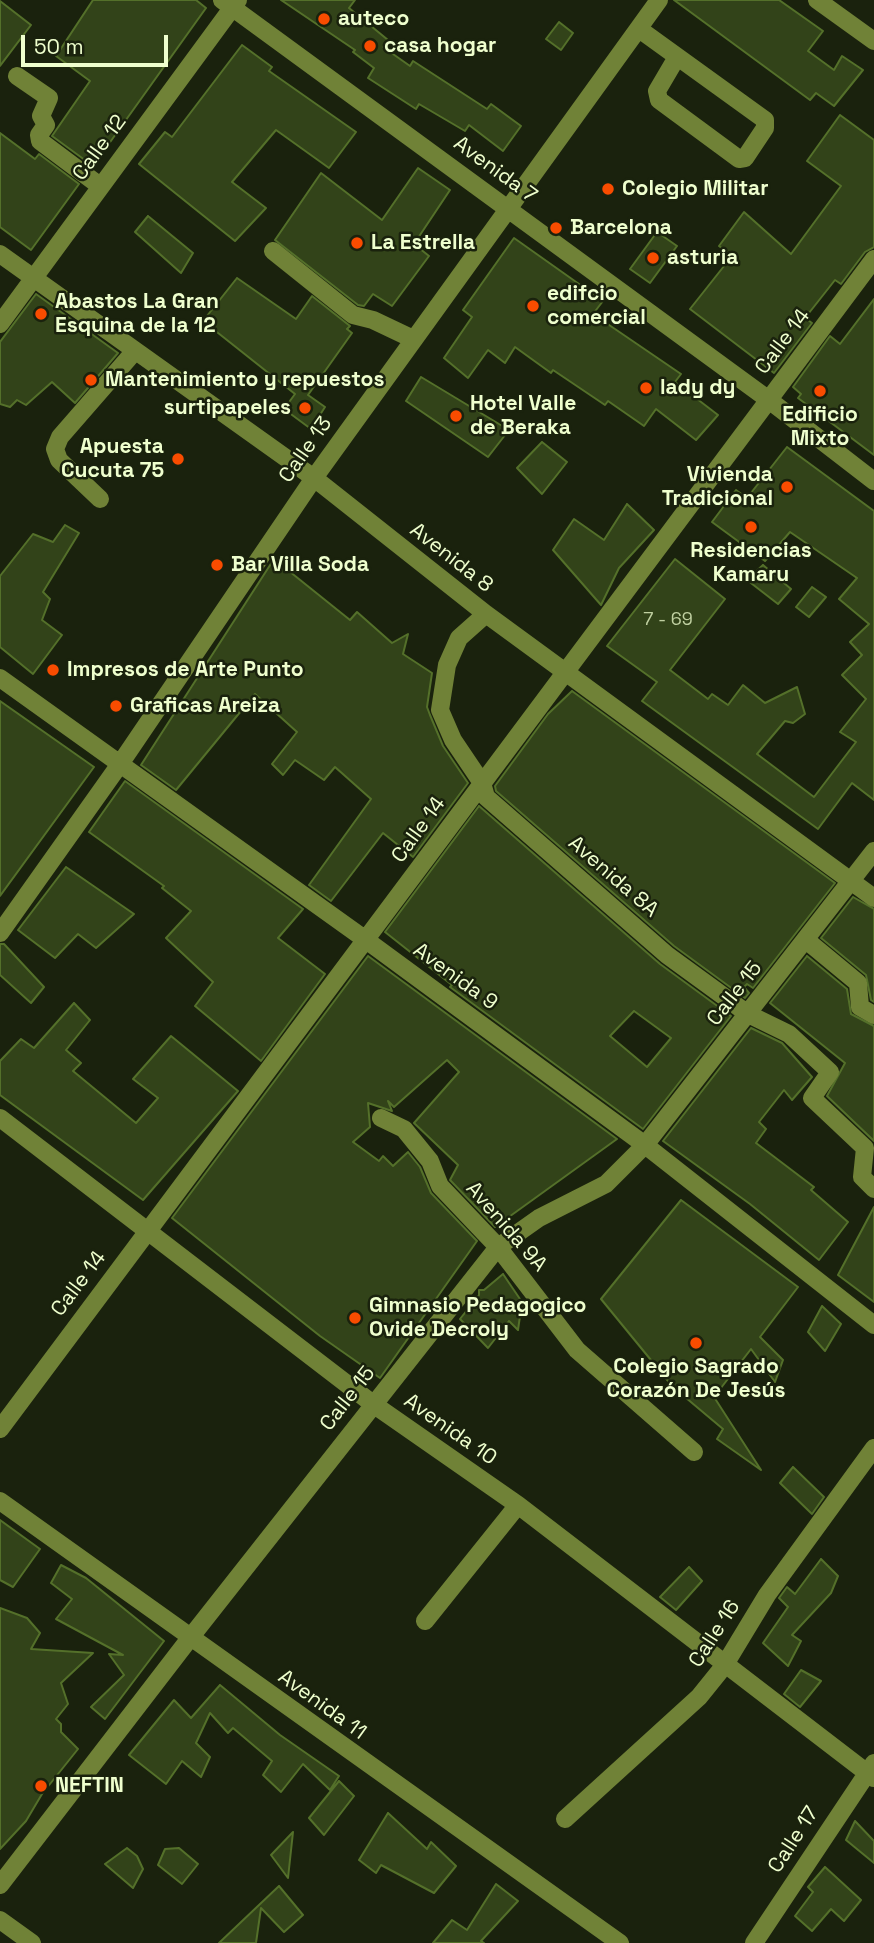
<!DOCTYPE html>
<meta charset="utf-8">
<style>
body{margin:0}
#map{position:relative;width:874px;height:1943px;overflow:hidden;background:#1a220d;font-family:"Space Grotesk",sans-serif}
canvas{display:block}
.scale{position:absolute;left:21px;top:35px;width:147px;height:32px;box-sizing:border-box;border:4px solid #efffce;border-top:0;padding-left:9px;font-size:21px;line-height:24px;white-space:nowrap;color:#efffce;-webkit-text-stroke:5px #1a220d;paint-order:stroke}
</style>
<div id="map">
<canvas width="874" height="1943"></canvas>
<div class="scale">50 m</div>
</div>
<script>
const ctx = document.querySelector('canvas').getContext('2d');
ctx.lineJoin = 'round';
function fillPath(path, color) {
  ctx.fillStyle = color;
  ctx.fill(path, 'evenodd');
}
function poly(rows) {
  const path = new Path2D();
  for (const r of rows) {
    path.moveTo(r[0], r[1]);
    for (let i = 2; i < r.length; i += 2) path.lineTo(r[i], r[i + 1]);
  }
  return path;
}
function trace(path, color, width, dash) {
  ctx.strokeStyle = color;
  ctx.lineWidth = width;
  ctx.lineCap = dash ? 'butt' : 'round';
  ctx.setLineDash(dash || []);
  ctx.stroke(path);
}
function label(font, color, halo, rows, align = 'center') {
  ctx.font = font + ' "Space Grotesk",sans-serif';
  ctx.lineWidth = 5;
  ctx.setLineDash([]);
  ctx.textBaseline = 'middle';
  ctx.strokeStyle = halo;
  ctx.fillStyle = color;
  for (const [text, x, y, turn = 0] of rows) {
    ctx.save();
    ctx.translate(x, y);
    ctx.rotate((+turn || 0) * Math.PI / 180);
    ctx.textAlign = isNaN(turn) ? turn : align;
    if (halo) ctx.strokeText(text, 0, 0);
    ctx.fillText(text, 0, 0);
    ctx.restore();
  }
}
const building = poly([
 [93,0,196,0,206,8,93,166,52,136,90,81,56,56,93,0],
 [281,0,355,0,349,8,388,40,383,47,410,66,413,61,487,109,491,104,521,126,503,151,469,125,465,131,419,104,416,109,368,78,374,68,353,52,355,50,281,0],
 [674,0,779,0,823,31,808,51,834,70,842,56,863,70,834,106,816,93,810,100,674,0],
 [0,1,31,25,0,66,0,1],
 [559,22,573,33,561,50,546,39,559,22],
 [242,45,272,67,269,71,356,132,329,168,276,130,232,182,266,208,235,241,139,164,165,132,172,137,242,45],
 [840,115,874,140,874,247,865,252,841,284,835,280,805,318,812,323,774,373,690,309,732,256,719,246,744,212,791,254,841,186,807,161,840,115],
 [0,133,35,159,39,154,79,184,31,250,0,227,0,133],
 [418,168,450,190,414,244,429,256,392,306,373,294,364,306,358,305,275,240,321,173,382,220,418,168],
 [148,216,193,253,181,273,135,232,148,216],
 [657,232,677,246,650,283,630,269,657,232],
 [514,238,603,301,593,314,681,374,675,382,718,415,696,440,656,409,644,426,608,401,605,405,553,370,551,373,515,347,505,363,488,350,468,378,444,358,472,317,463,310,514,238],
 [237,278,296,319,312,296,350,326,347,329,352,333,308,395,325,407,311,429,284,409,295,394,203,321,237,278],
 [36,294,118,353,75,403,52,382,26,405,17,400,10,407,0,404,0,342,36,294],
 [874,299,874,455,798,398,801,394,793,387,830,336,840,344,874,299],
 [421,377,509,430,488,457,406,401,421,377],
 [542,442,567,462,542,494,517,468,542,442],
 [787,447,874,511,874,800,852,783,818,829,642,701,657,682,607,646,675,559,725,599,670,670,708,699,712,694,728,705,743,685,765,703,797,687,805,714,793,723,785,721,757,754,814,797,856,742,840,732,866,699,842,675,862,655,850,642,869,624,839,599,857,578,790,532,765,561,712,522,736,490,747,498,787,447],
 [627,504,654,530,619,568,601,605,553,550,574,519,604,540,627,504],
 [65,525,79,533,43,592,50,599,42,620,62,635,33,674,0,647,0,576,33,534,53,542,65,525],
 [274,559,350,620,357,612,392,643,408,634,403,654,432,673,427,707,430,715,443,746,468,783,413,857,383,833,331,901,309,885,371,799,335,767,324,780,295,760,283,775,272,764,297,732,255,694,176,790,141,765,274,559],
 [763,565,791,589,778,604,747,580,763,565],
 [812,587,826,597,809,617,796,607,812,587],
 [572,691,835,883,753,988,747,984,744,987,749,993,745,998,674,946,496,791,495,786,548,714,572,691],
 [0,701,94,767,0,896,0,701],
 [125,781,303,909,278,938,325,974,261,1061,195,1006,213,982,166,938,191,911,162,888,164,886,89,832,125,781],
 [479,806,660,964,731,1016,643,1129,450,987,452,985,385,932,479,806],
 [634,1011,671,1038,647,1067,610,1036,634,1011],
 [66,867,134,914,96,948,78,934,55,958,18,930,66,867],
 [853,897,874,909,874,1002,871,1000,866,975,821,938,853,897],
 [0,944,4,944,44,987,31,1003,0,975,0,944],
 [368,956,617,1139,495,1227,450,1180,458,1165,414,1123,459,1072,447,1060,394,1107,388,1101,392,1111,368,1103,370,1127,353,1142,379,1161,383,1156,393,1166,408,1152,420,1167,431,1193,477,1241,380,1378,320,1336,172,1218,368,956],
 [807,956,847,989,851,1014,874,1026,874,1141,827,1096,845,1063,770,1003,807,956],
 [74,1003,90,1020,66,1050,81,1063,73,1071,136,1123,158,1098,133,1079,171,1036,238,1091,143,1200,0,1095,0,1061,21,1039,34,1048,74,1003],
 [751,1028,782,1043,812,1077,792,1100,784,1090,759,1122,766,1129,756,1143,814,1187,811,1190,848,1222,819,1260,750,1204,663,1141,751,1028],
 [681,1200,798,1287,760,1337,783,1360,775,1382,751,1349,714,1397,761,1470,717,1439,723,1429,673,1387,601,1299,681,1200],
 [874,1207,874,1302,838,1275,874,1207],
 [503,1274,522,1302,518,1330,509,1321,488,1348,460,1319,479,1295,479,1290,484,1290,503,1274],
 [822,1306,841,1324,825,1351,808,1332,822,1306],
 [793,1467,824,1497,812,1514,780,1483,793,1467],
 [0,1520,40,1549,13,1587,0,1580,0,1520],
 [821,1559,838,1576,831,1593,792,1635,801,1641,788,1666,763,1643,788,1607,779,1598,787,1587,795,1594,821,1559],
 [61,1565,86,1578,164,1641,105,1719,91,1707,124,1675,109,1654,123,1655,56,1619,72,1599,51,1583,61,1565],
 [689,1567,702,1581,676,1610,660,1597,689,1567],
 [0,1608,27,1618,40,1633,31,1649,93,1653,61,1683,68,1704,56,1719,61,1724,61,1732,78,1749,42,1794,26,1821,0,1849,0,1608],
 [801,1670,821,1681,800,1707,784,1694,801,1670],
 [220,1685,280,1735,339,1776,330,1790,303,1764,281,1792,263,1775,272,1761,233,1728,228,1733,210,1713,196,1743,210,1757,201,1777,182,1761,166,1784,129,1755,174,1700,191,1718,220,1685],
 [339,1781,354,1796,324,1835,309,1818,339,1781],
 [388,1813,427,1849,431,1842,456,1866,434,1893,381,1865,376,1873,359,1860,388,1813],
 [855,1821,874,1841,874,1863,846,1840,855,1821],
 [293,1832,288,1878,271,1855,293,1832],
 [127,1848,137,1856,143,1869,133,1888,105,1864,127,1848],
 [179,1848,198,1864,182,1884,158,1865,165,1849,179,1848],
 [825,1867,861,1900,844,1921,831,1909,812,1931,795,1916,813,1892,808,1887,825,1867],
 [496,1884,518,1901,481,1941,484,1943,433,1943,452,1920,467,1930,496,1884],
 [279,1886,303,1915,284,1932,261,1908,256,1943,219,1943,279,1886]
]);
fillPath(building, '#324319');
trace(building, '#54702a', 2);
trace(poly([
 [222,0,769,400,874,481],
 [817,0,874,41],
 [639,29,765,120,765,128,745,158,739,159,659,100,657,91,677,57],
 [17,76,49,98,41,116,46,125,39,135,40,141,100,186],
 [273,251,353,315,373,320,413,339],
 [0,254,314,478,486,614,874,898],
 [0,324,238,0],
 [100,499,59,460,55,449,60,437,134,352],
 [486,614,459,638,447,665,440,710,453,740,482,783,486,797,667,955,748,1014,789,1034,830,1072,812,1098,865,1148,862,1177,874,1189],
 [0,678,366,940,645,1145,874,1325],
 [0,933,120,764,314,478,659,0],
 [806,940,858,983,860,1007,874,1015],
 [0,1118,373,1404,518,1505,874,1778],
 [381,1118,404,1129,430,1161,440,1186,498,1247,577,1350,694,1452],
 [0,1429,874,259],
 [0,1501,620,1943],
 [425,1621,518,1505],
 [565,1819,699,1697,724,1666,767,1595,874,1448],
 [0,1885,190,1638,498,1247,539,1218,606,1184,645,1145,874,851],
 [0,1920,32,1943],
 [754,1943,874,1763]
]), '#708237', 18);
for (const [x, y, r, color] of [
 [324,19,7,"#f94c00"],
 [370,46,7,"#f94c00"],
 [608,189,7,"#f94c00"],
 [556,228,7,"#f94c00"],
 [357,243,7,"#f94c00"],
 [653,258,7,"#f94c00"],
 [533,306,7,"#f94c00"],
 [41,314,7,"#f94c00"],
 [91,380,7,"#f94c00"],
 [646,388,7,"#f94c00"],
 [820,391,7,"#f94c00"],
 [305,408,7,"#f94c00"],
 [456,416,7,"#f94c00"],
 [178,459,7,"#f94c00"],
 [787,487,7,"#f94c00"],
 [751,527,7,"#f94c00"],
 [217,565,7,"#f94c00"],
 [53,670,7,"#f94c00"],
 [116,706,7,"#f94c00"],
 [355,1318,7,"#f94c00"],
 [696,1343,7,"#f94c00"],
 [41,1786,7,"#f94c00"]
]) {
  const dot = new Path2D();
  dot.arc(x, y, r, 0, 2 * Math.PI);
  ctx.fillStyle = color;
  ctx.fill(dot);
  trace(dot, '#1a220d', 2.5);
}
label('18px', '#c0d0a1', null, [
 ["7 - 69",668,620]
]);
label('bold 21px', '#efffce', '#1a220d', [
 ["auteco",338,19],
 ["casa hogar",384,46],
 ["Colegio Militar",622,189],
 ["Barcelona",570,228],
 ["La Estrella",371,243],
 ["asturia",667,258],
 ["edifcio",547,294],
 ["comercial",547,318],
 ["Abastos La Gran",55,302],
 ["Esquina de la 12",55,326],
 ["Mantenimiento y repuestos",105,380],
 ["lady dy",660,388],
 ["Hotel Valle",470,404],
 ["de Beraka",470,428],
 ["surtipapeles",291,408,"right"],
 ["Edificio",820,415,"center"],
 ["Mixto",820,439,"center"],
 ["Apuesta",164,447,"right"],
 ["Cucuta 75",164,471,"right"],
 ["Vivienda",773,475,"right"],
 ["Tradicional",773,499,"right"],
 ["Residencias",751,551,"center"],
 ["Kamaru",751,575,"center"],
 ["Bar Villa Soda",231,565],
 ["Impresos de Arte Punto",67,670],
 ["Graficas Areiza",130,706],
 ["Gimnasio Pedagogico",369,1306],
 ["Ovide Decroly",369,1330],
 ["Colegio Sagrado",696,1367,"center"],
 ["Corazón De Jesús",696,1391,"center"],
 ["NEFTIN",55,1786]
], 'left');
label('21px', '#efffce', '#1a220d', [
 ["Calle 12",100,148,-54],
 ["Avenida 7",495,170,36],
 ["Calle 14",783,342,-53],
 ["Calle 13",306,450,-55],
 ["Avenida 8",451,558,38],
 ["Calle 14",419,830,-54],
 ["Avenida 8A",613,877,41],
 ["Avenida 9",455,977,36],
 ["Calle 15",735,994,-52],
 ["Avenida 9A",506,1227,49],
 ["Calle 14",79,1284,-53],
 ["Calle 15",348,1399,-52],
 ["Avenida 10",450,1430,35],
 ["Calle 16",715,1634,-57],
 ["Avenida 11",322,1705,36],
 ["Calle 17",794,1840,-57]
]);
</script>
